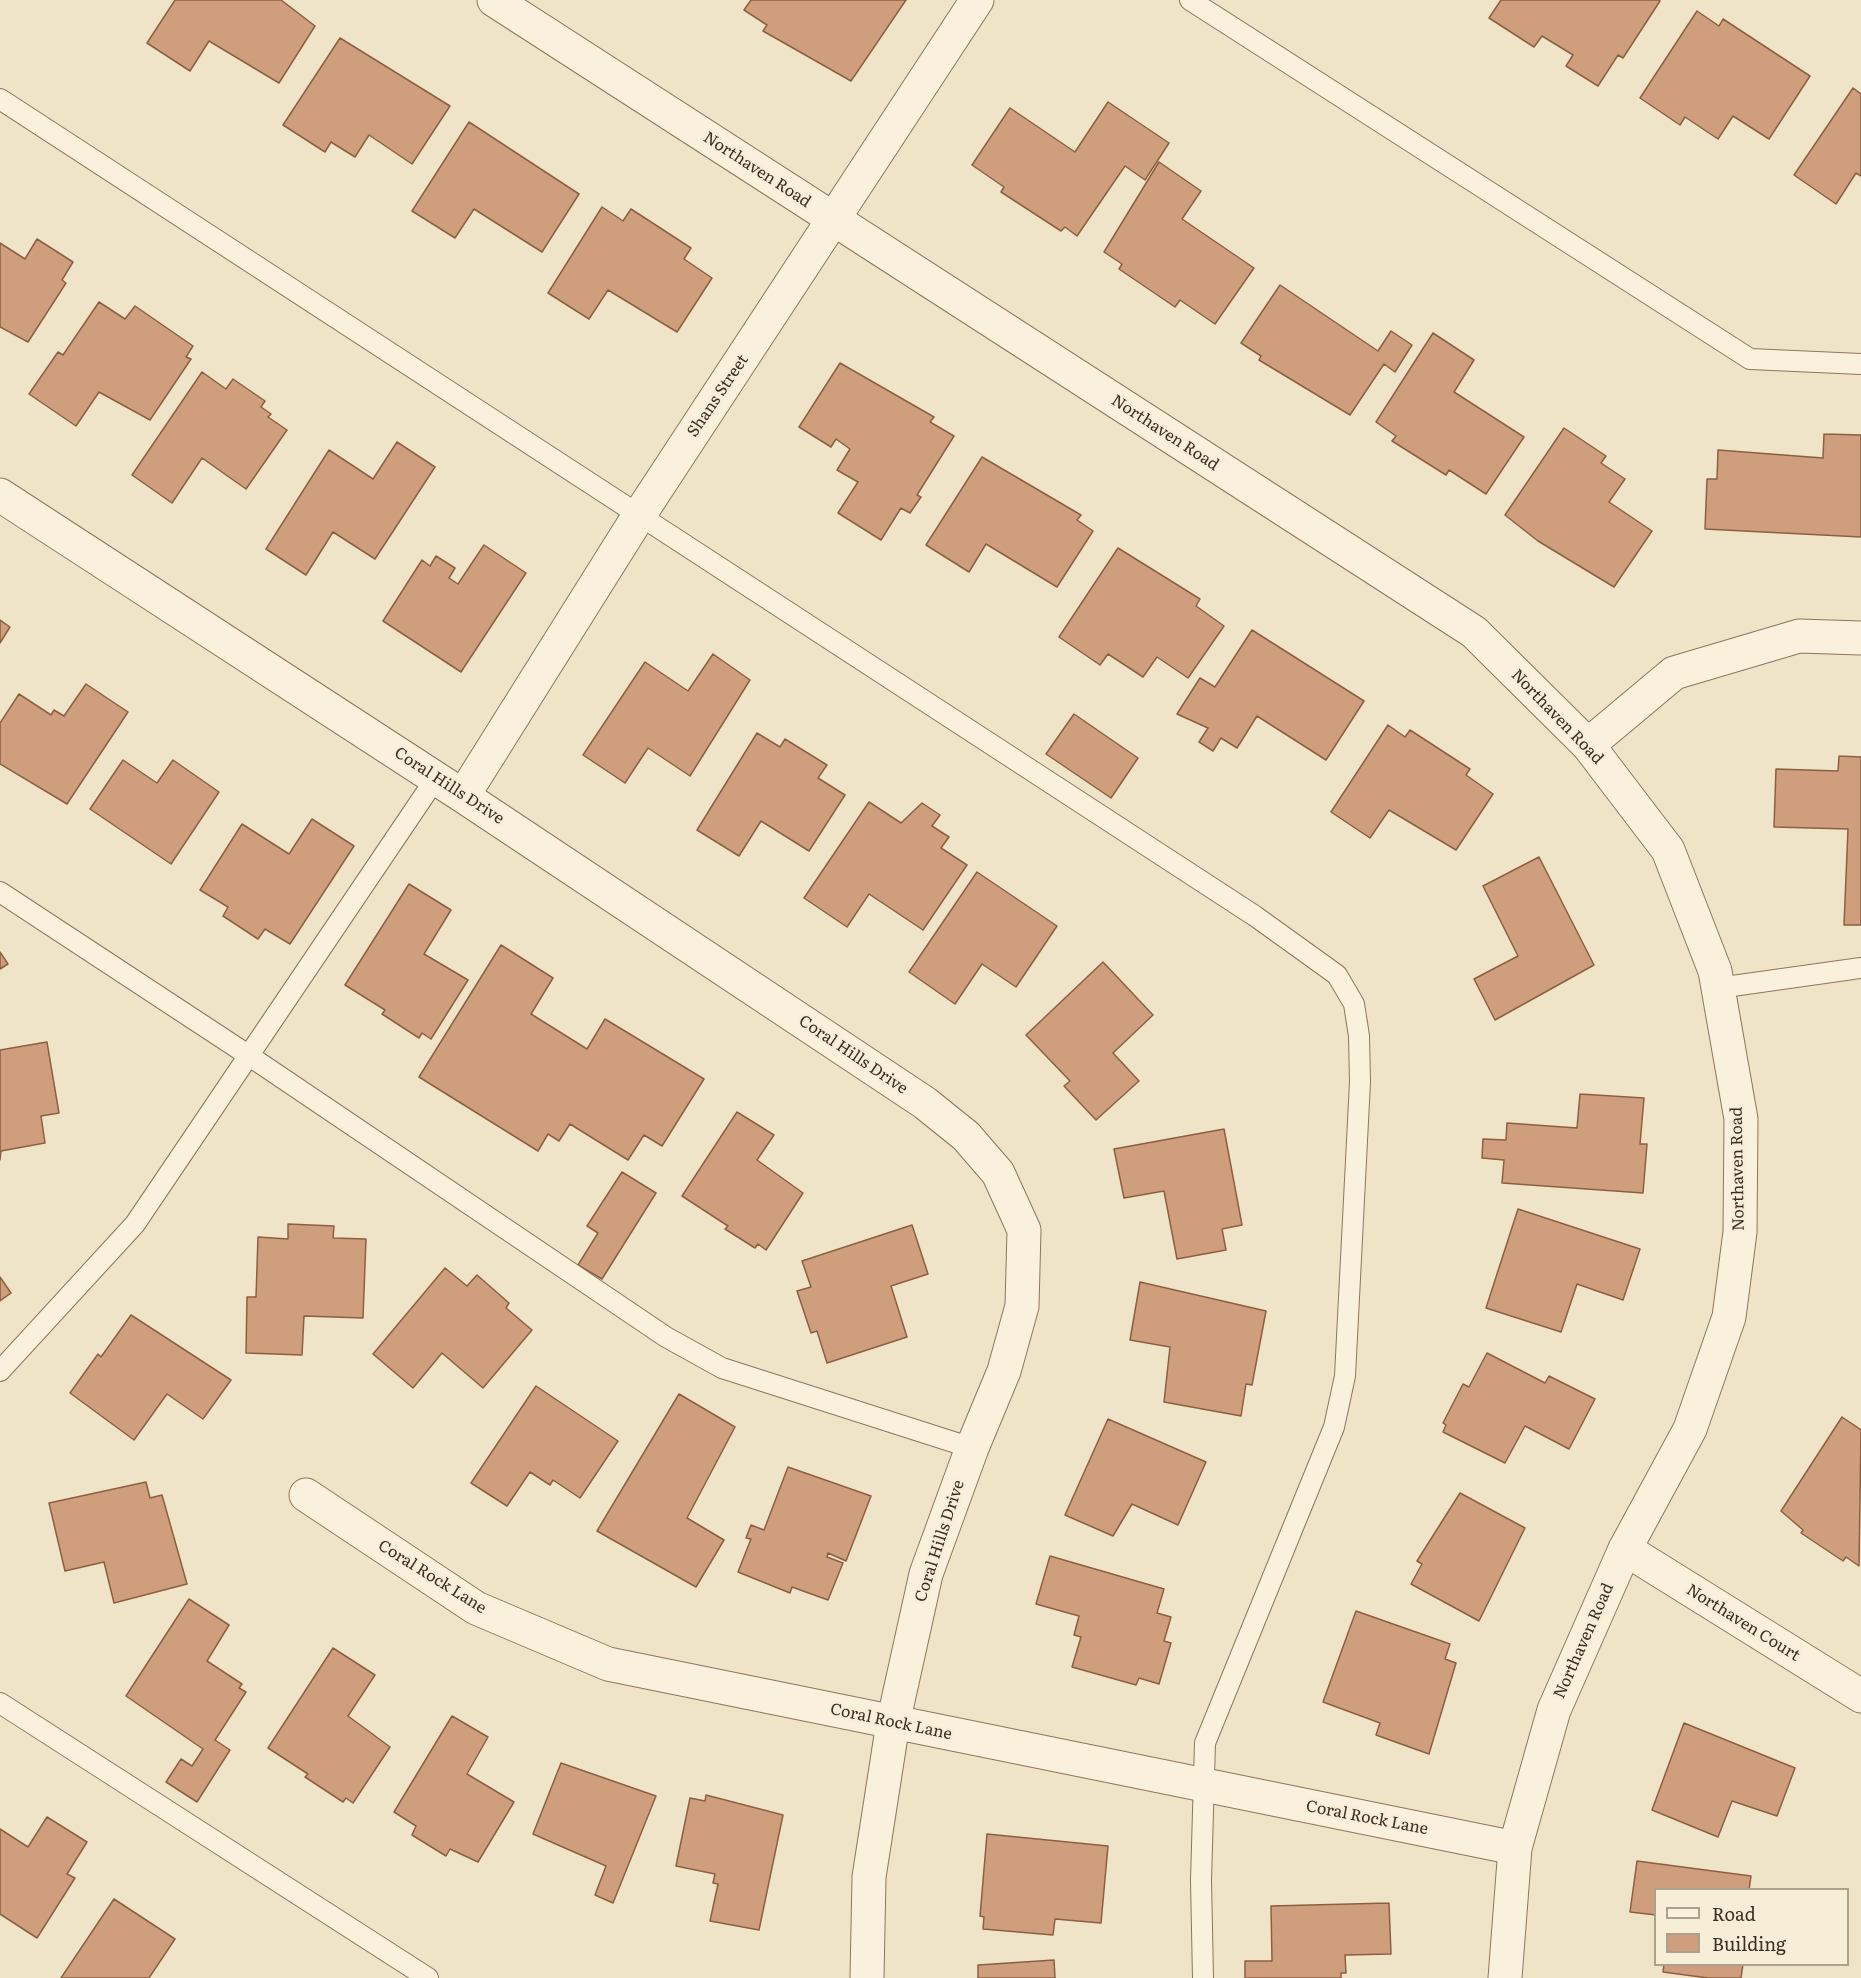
<!DOCTYPE html>
<style>
body{margin:0}
#map{position:relative;width:1861px;height:1978px;overflow:hidden;background:#f0e4c8;font-family:Literata,serif}
canvas{display:block}
.legend{position:absolute;left:1654px;top:1888px;width:195px;height:78px;box-sizing:border-box;background:#f7eed8;border:2px solid #ada18e;margin:0;padding:8px 10px;list-style:none;font-size:18px;color:#3d2e20}
.legend li{display:flex;align-items:center;gap:12px;height:30px}
.legend b{width:30px;border:2px solid #ada18e}
</style>
<div id="map">
<canvas width="1861" height="1978"></canvas>
<ul class="legend">
<li><b style="height:8px;background:#faf1dc"></b>Road</li>
<li><b style="height:16px;background:#cf9f7d"></b>Building</li>
</ul>
</div>
<script>
const ctx = document.querySelector('canvas').getContext('2d');
ctx.lineJoin = 'round';
function fillPath(path, color) {
  ctx.fillStyle = color;
  ctx.fill(path, 'evenodd');
}
function poly(rows) {
  const path = new Path2D();
  for (const r of rows) {
    path.moveTo(r[0], r[1]);
    for (let i = 2; i < r.length; i += 2) path.lineTo(r[i], r[i + 1]);
  }
  return path;
}
function trace(path, color, width, dash) {
  ctx.strokeStyle = color;
  ctx.lineWidth = width;
  ctx.lineCap = dash ? 'butt' : 'round';
  ctx.setLineDash(dash || []);
  ctx.stroke(path);
}
function label(font, color, halo, rows, align = 'center') {
  ctx.font = font + ' Literata,serif';
  ctx.lineWidth = 5;
  ctx.setLineDash([]);
  ctx.textBaseline = 'middle';
  ctx.strokeStyle = halo;
  ctx.fillStyle = color;
  for (const [text, x, y, turn = 0] of rows) {
    ctx.save();
    ctx.translate(x, y);
    ctx.rotate((+turn || 0) * Math.PI / 180);
    ctx.textAlign = isNaN(turn) ? turn : align;
    if (halo) ctx.strokeText(text, 0, 0);
    ctx.fillText(text, 0, 0);
    ctx.restore();
  }
}
const building = poly([
 [175,0,281,0,315,26,279,83,209,41,190,71,147,43,175,0],
 [751,0,906,0,851,81,763,31,767,25,744,10,751,0],
 [1501,0,1659,0,1660,1,1623,58,1618,55,1598,86,1566,66,1573,55,1542,36,1534,47,1489,18,1501,0],
 [1697,11,1719,26,1723,19,1810,76,1769,139,1733,116,1718,139,1685,117,1680,125,1640,98,1697,11],
 [340,38,450,106,412,164,369,135,355,157,331,142,325,152,283,125,340,38],
 [1853,88,1861,94,1861,176,1856,173,1836,204,1794,175,1853,88],
 [1108,102,1169,143,1145,180,1125,166,1077,236,1065,227,1061,231,1001,192,1004,187,972,165,1010,108,1075,152,1108,102],
 [469,122,579,194,542,252,474,209,455,238,412,211,469,122],
 [1159,162,1201,191,1182,219,1254,268,1215,324,1180,300,1175,307,1119,269,1122,264,1104,252,1159,162],
 [602,207,623,221,631,209,691,248,684,259,712,278,677,332,608,290,589,319,548,293,602,207],
 [37,239,73,262,62,280,66,283,28,342,0,327,0,243,25,259,37,239],
 [1280,285,1378,351,1391,331,1412,345,1395,372,1384,364,1350,415,1259,360,1261,356,1241,343,1280,285],
 [99,302,125,319,135,306,193,346,186,357,191,359,150,420,99,392,76,426,29,394,58,352,63,355,99,302],
 [1433,333,1474,360,1454,392,1524,437,1486,494,1449,470,1446,475,1392,441,1396,436,1376,422,1433,333],
 [840,363,934,417,930,422,954,436,917,495,921,497,910,513,901,508,881,540,838,513,858,482,837,470,850,449,836,439,831,447,799,427,840,363],
 [202,372,226,389,233,379,265,401,261,407,271,414,268,417,287,430,246,489,202,458,172,503,132,475,202,372],
 [1564,428,1606,456,1601,463,1625,479,1609,502,1652,531,1614,587,1538,541,1505,515,1564,428],
 [1824,434,1861,435,1861,537,1705,529,1707,479,1717,479,1718,450,1823,458,1824,434],
 [397,442,435,467,375,559,333,532,306,575,266,549,329,450,373,479,397,442],
 [982,457,1081,515,1077,520,1093,531,1057,587,986,544,969,572,926,545,982,457],
 [484,545,526,573,461,672,383,621,422,560,430,566,436,556,455,568,449,578,458,584,484,545],
 [1118,548,1200,599,1196,606,1224,626,1188,678,1157,657,1143,677,1108,654,1100,665,1059,637,1118,548],
 [0,620,10,627,0,643,0,620],
 [1252,630,1364,701,1326,760,1257,716,1237,748,1221,738,1213,751,1199,742,1208,728,1177,714,1200,678,1215,687,1252,630],
 [713,654,750,680,690,776,648,748,625,783,583,755,645,662,688,691,713,654],
 [86,684,128,712,67,804,0,764,0,723,19,694,51,715,54,710,64,716,86,684],
 [1074,714,1138,758,1111,798,1046,754,1074,714],
 [1388,725,1405,737,1410,730,1470,769,1466,775,1493,794,1456,850,1389,810,1370,838,1331,812,1388,725],
 [757,733,780,747,785,739,827,765,818,778,845,795,809,851,761,821,739,856,697,830,757,733],
 [1839,756,1861,757,1861,925,1844,925,1848,829,1774,827,1776,769,1838,771,1839,756],
 [123,760,157,783,173,760,219,792,171,864,90,809,123,760],
 [869,802,901,823,922,803,940,815,932,826,949,837,941,848,967,865,923,930,869,894,847,927,804,898,869,802],
 [312,819,354,846,290,944,265,929,258,939,223,916,228,907,200,890,242,824,289,854,312,819],
 [1539,857,1594,965,1495,1020,1474,979,1518,956,1483,886,1539,857],
 [977,872,1057,926,1016,987,982,964,955,1004,909,972,977,872],
 [409,884,451,910,424,954,468,980,431,1039,422,1033,419,1038,382,1014,385,1010,345,985,409,884],
 [501,945,553,978,531,1014,587,1049,605,1019,704,1079,662,1146,644,1135,628,1160,570,1124,559,1141,548,1134,538,1151,419,1077,501,945],
 [0,952,8,964,0,969,0,952],
 [1103,962,1153,1015,1113,1053,1139,1081,1096,1120,1064,1086,1070,1081,1026,1035,1103,962],
 [47,1042,59,1113,41,1116,45,1143,1,1151,0,1160,0,1050,47,1042],
 [1580,1094,1644,1098,1640,1144,1647,1144,1643,1193,1502,1183,1504,1160,1482,1158,1483,1139,1506,1140,1507,1123,1577,1128,1580,1094],
 [737,1112,774,1135,757,1160,803,1193,766,1250,758,1244,755,1248,725,1229,728,1226,682,1196,737,1112],
 [1224,1129,1242,1225,1222,1229,1226,1250,1177,1259,1164,1191,1124,1198,1114,1149,1224,1129],
 [622,1172,656,1193,602,1279,578,1265,598,1233,587,1226,622,1172],
 [1518,1209,1640,1249,1623,1300,1577,1284,1561,1332,1486,1308,1518,1209],
 [288,1224,334,1226,333,1238,366,1239,363,1318,304,1316,302,1355,246,1353,247,1297,256,1297,258,1237,288,1239,288,1224],
 [912,1225,928,1274,891,1286,907,1337,827,1363,817,1331,811,1333,797,1291,811,1287,802,1261,912,1225],
 [445,1268,467,1286,477,1275,509,1303,506,1308,532,1330,483,1388,442,1353,413,1388,373,1354,445,1268],
 [0,1277,11,1293,0,1301,0,1277],
 [1140,1282,1266,1311,1252,1385,1246,1384,1241,1416,1164,1402,1170,1347,1130,1340,1140,1282],
 [131,1315,231,1380,203,1419,167,1394,134,1440,70,1393,98,1354,101,1357,131,1315],
 [1487,1353,1545,1383,1549,1376,1595,1399,1569,1449,1525,1426,1505,1463,1443,1432,1446,1425,1443,1423,1463,1384,1469,1387,1487,1353],
 [536,1386,618,1441,580,1498,553,1480,550,1485,530,1472,507,1506,471,1483,536,1386],
 [679,1394,735,1427,687,1518,724,1540,696,1587,597,1531,679,1394],
 [1842,1417,1861,1430,1859,1566,1846,1557,1843,1561,1801,1533,1803,1530,1781,1511,1842,1417],
 [1108,1419,1206,1462,1178,1525,1132,1504,1113,1536,1065,1515,1108,1419],
 [788,1467,871,1496,846,1561,828,1553,827,1557,843,1563,828,1600,792,1587,790,1593,738,1572,751,1539,746,1538,751,1525,764,1530,788,1467],
 [146,1482,150,1498,162,1495,187,1584,114,1603,104,1562,65,1571,49,1503,146,1482],
 [1460,1493,1525,1528,1479,1621,1411,1584,1422,1564,1417,1561,1460,1493],
 [1050,1556,1164,1589,1157,1613,1171,1617,1164,1641,1171,1643,1159,1684,1139,1678,1136,1685,1072,1667,1081,1637,1074,1635,1079,1616,1036,1604,1050,1556],
 [189,1599,229,1625,207,1661,242,1684,239,1688,246,1692,215,1740,230,1750,197,1802,166,1782,181,1759,192,1766,203,1749,126,1696,189,1599],
 [1356,1611,1450,1644,1445,1659,1456,1663,1429,1754,1376,1735,1380,1723,1323,1702,1356,1611],
 [333,1648,375,1675,348,1716,390,1747,353,1803,346,1798,343,1802,305,1777,308,1774,268,1748,333,1648],
 [452,1716,488,1737,467,1774,514,1802,478,1862,450,1849,446,1856,412,1835,416,1826,394,1812,452,1716],
 [1684,1723,1795,1768,1777,1816,1732,1801,1718,1837,1652,1810,1684,1723],
 [561,1763,656,1796,613,1903,595,1895,606,1866,533,1834,561,1763],
 [706,1795,783,1815,759,1930,710,1921,718,1884,713,1883,715,1874,676,1866,690,1798,705,1801,706,1795],
 [47,1817,87,1842,67,1874,75,1878,37,1938,0,1914,0,1829,28,1847,47,1817],
 [987,1834,1108,1846,1101,1923,1055,1919,1053,1935,983,1929,984,1917,980,1916,987,1834],
 [1637,1861,1751,1876,1749,1890,1656,1890,1656,1915,1630,1912,1637,1861],
 [114,1899,175,1939,149,1978,61,1978,114,1899],
 [1389,1903,1391,1954,1345,1955,1346,1973,1341,1973,1341,1978,1245,1978,1245,1961,1272,1961,1271,1906,1389,1903],
 [1054,1960,1055,1978,978,1978,978,1965,1054,1960],
 [1664,1964,1743,1964,1741,1978,1708,1978,1663,1972,1664,1964]
]);
fillPath(building, '#cf9f7d');
trace(building, '#8d5f41', 1.5);
const service = poly([
 [1190,0,1750,359,1861,364],
 [0,99,1255,916,1337,975,1354,1004,1359,1036,1360,1082,1345,1376,1334,1427,1205,1743,1201,1880,1203,1978],
 [0,892,248,1055,666,1337,722,1368,972,1448],
 [1718,988,1861,968],
 [0,1371,135,1224,436,778],
 [0,1703,428,1978]
]);
const minor = poly([
 [0,495,463,796,925,1103,966,1136,998,1173,1024,1230,1022,1306,1004,1371,972,1448,926,1574,893,1723,869,1877,867,1978],
 [1588,745,1674,673,1799,636,1861,638],
 [463,796,638,517,977,0],
 [306,1495,476,1608,608,1664,1515,1848],
 [1625,1549,1861,1696]
]);
const tertiary = poly([
 [494,0,1474,632,1588,745,1668,850,1715,971,1741,1119,1740,1232,1729,1317,1690,1429,1625,1549,1554,1710,1515,1848,1505,1978]
]);
trace(service, '#8d765c', 22);
trace(minor, '#8d765c', 35);
trace(tertiary, '#8d765c', 35);
trace(service, '#faf1dc', 20);
trace(minor, '#faf1dc', 33);
trace(tertiary, '#faf1dc', 33);
label('16px', '#3d2e20', '#f7eed8', [
 ["Northaven Road",757,170,33],
 ["Shans Street",718,396,-56],
 ["Northaven Road",1165,433,33],
 ["Northaven Road",1557,717,46],
 ["Coral Hills Drive",449,786,33],
 ["Coral Hills Drive",853,1055,34],
 ["Northaven Road",1738,1169,-91],
 ["Coral Hills Drive",940,1541,-72],
 ["Coral Rock Lane",432,1577,32],
 ["Northaven Court",1743,1623,32],
 ["Northaven Road",1584,1641,-66],
 ["Coral Rock Lane",891,1722,12],
 ["Coral Rock Lane",1367,1818,11]
]);
</script>
